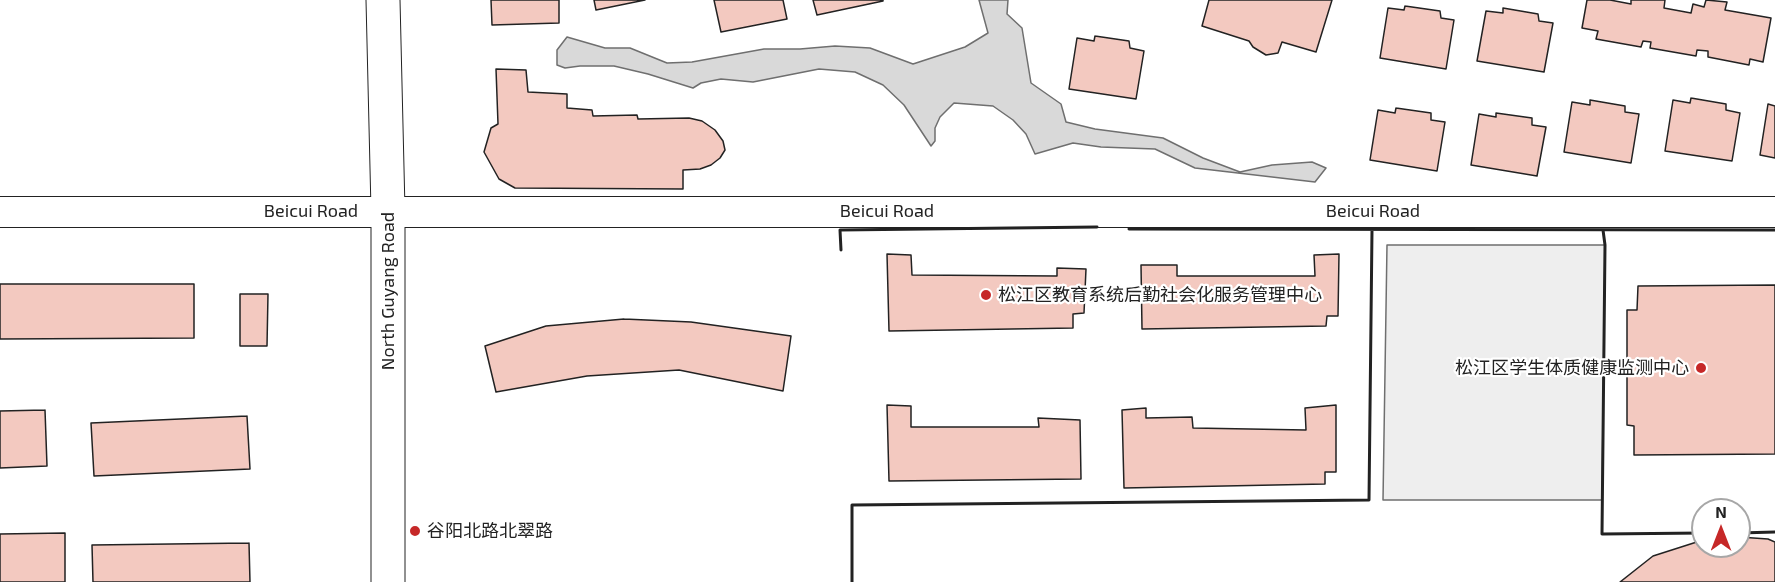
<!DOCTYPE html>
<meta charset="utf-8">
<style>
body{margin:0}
#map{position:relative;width:1775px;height:582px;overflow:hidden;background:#fff;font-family:"Exo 2",sans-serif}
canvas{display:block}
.north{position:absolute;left:1691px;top:498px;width:60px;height:60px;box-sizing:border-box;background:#fff;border:2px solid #a7a7a7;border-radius:50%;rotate:0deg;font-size:16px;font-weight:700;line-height:24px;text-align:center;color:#222}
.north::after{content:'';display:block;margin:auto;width:21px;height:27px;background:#c62828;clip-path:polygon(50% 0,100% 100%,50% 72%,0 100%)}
</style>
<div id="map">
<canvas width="1775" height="582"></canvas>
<div class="north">N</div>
</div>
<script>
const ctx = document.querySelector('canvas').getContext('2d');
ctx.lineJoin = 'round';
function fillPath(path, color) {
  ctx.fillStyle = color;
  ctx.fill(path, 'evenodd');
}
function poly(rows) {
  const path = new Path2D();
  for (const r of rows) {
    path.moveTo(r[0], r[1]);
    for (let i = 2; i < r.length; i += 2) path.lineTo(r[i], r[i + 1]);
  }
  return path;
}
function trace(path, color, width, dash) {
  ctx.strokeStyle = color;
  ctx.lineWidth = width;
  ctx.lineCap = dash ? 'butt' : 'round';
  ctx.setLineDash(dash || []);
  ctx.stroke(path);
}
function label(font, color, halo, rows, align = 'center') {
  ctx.font = font + ' "Exo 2","Noto Sans SC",sans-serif';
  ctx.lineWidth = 4.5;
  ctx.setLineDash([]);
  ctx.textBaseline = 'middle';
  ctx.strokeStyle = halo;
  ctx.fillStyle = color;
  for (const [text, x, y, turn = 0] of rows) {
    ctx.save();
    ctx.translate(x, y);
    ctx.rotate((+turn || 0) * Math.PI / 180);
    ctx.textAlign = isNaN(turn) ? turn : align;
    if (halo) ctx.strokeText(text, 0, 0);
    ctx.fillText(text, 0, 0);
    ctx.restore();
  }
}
const green = poly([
 [1387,245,1605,245,1602,500,1383,500,1387,245]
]);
fillPath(green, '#eee');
trace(green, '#6f6f6f', 1.5);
const water = poly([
 [979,0,1008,0,1007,14,1022,28,1031,83,1061,104,1066,122,1095,129,1163,138,1203,158,1240,172,1272,165,1312,162,1326,168,1315,182,1195,168,1155,149,1101,147,1073,143,1035,154,1026,134,1013,120,993,106,954,103,940,117,935,128,935,141,931,146,904,105,883,85,855,72,819,69,753,82,721,79,701,83,693,88,648,74,614,66,580,66,565,68,557,65,557,50,567,37,605,48,630,48,667,63,692,62,764,49,800,49,835,46,870,48,913,64,965,47,988,33,979,0]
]);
fillPath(water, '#d9d9d9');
trace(water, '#6f6f6f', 1.5);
const building = poly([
 [491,0,559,0,559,23,492,25,491,0],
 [594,0,645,0,596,10,594,0],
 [714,0,783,0,787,19,721,32,714,0],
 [813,0,883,0,883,1,817,15,813,0],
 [1209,0,1332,0,1316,52,1282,42,1278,53,1266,55,1253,47,1249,41,1202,26,1209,0],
 [1587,0,1610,0,1631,4,1631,0,1665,0,1664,8,1691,13,1693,4,1704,7,1706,0,1727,2,1725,10,1771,18,1763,62,1750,59,1749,65,1708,57,1708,51,1697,50,1696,56,1650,48,1651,42,1643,41,1641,47,1596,39,1598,31,1582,28,1587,0],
 [1405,6,1440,11,1441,18,1454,20,1446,69,1380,58,1388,8,1404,10,1405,6],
 [1503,8,1538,14,1539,21,1553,23,1544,72,1477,61,1486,11,1503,13,1503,8],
 [1095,36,1129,41,1130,48,1144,51,1136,99,1069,89,1077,38,1094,41,1095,36],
 [496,69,526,70,528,92,567,94,567,108,592,110,593,116,637,115,638,119,689,118,702,121,715,130,723,141,725,150,720,158,711,165,700,169,683,170,683,189,515,188,499,179,484,152,491,128,498,124,496,69],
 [1691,98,1726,104,1726,110,1740,113,1732,161,1665,151,1673,100,1690,103,1691,98],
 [1590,100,1625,106,1625,112,1639,114,1631,163,1564,152,1572,102,1590,105,1590,100],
 [1768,104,1775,106,1775,158,1760,155,1768,104],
 [1396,108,1431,113,1431,120,1445,122,1437,171,1370,160,1378,110,1395,113,1396,108],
 [1496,113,1532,118,1532,125,1546,127,1537,176,1471,165,1479,114,1496,117,1496,113],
 [887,254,911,255,912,275,1057,276,1057,268,1086,269,1084,313,1073,314,1073,328,889,331,887,254],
 [1339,254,1338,316,1327,316,1326,326,1142,329,1141,265,1177,265,1177,276,1315,276,1314,255,1339,254],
 [0,284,194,284,194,338,0,339,0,284],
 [1775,285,1775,454,1634,455,1634,426,1627,425,1627,310,1637,310,1638,286,1775,285],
 [240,294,268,294,267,346,240,346,240,294],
 [624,319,691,322,791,336,783,391,679,370,587,376,496,392,485,346,546,326,624,319],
 [887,405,911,406,911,427,1039,427,1038,418,1080,420,1081,479,889,481,887,405],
 [1336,405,1336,472,1325,472,1325,484,1124,488,1122,410,1146,408,1146,418,1192,417,1193,428,1306,430,1305,408,1336,405],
 [45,410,47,466,0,468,0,411,45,410],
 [247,416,250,469,94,476,91,423,247,416],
 [65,533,65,582,0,582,0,534,65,533],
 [1739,537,1768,539,1775,542,1775,582,1620,582,1653,556,1703,540,1703,546,1739,546,1739,537],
 [249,543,250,582,93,582,92,545,249,543]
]);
fillPath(building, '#f3c9c0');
trace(building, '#222', 1.5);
const minor = poly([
 [0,212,1775,212]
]);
const major = poly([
 [383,0,388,210,388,582]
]);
trace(minor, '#222', 32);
trace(major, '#222', 35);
trace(minor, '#fff', 30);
trace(major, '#fff', 33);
trace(poly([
 [1129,229,1775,230],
 [1603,230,1605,245,1602,534,1703,533],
 [841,250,840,230,1097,227],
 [1739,533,1775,532],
 [852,582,852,505,1369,500,1372,230]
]), '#222', 3);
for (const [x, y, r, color] of [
 [986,295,6,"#c62828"],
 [1701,368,6,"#c62828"],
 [415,531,6,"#c62828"]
]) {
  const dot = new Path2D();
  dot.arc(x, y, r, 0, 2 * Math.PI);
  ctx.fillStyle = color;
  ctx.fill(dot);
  trace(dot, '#fff', 2);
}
label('18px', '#222', '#fff', [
 ["Beicui Road",311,211],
 ["Beicui Road",887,211],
 ["Beicui Road",1373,211],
 ["North Guyang Road",388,291,-90]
]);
label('18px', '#222', '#fff', [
 ["松江区教育系统后勤社会化服务管理中心",998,295],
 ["松江区学生体质健康监测中心",1689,368,"right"],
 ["谷阳北路北翠路",427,531]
], 'left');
</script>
